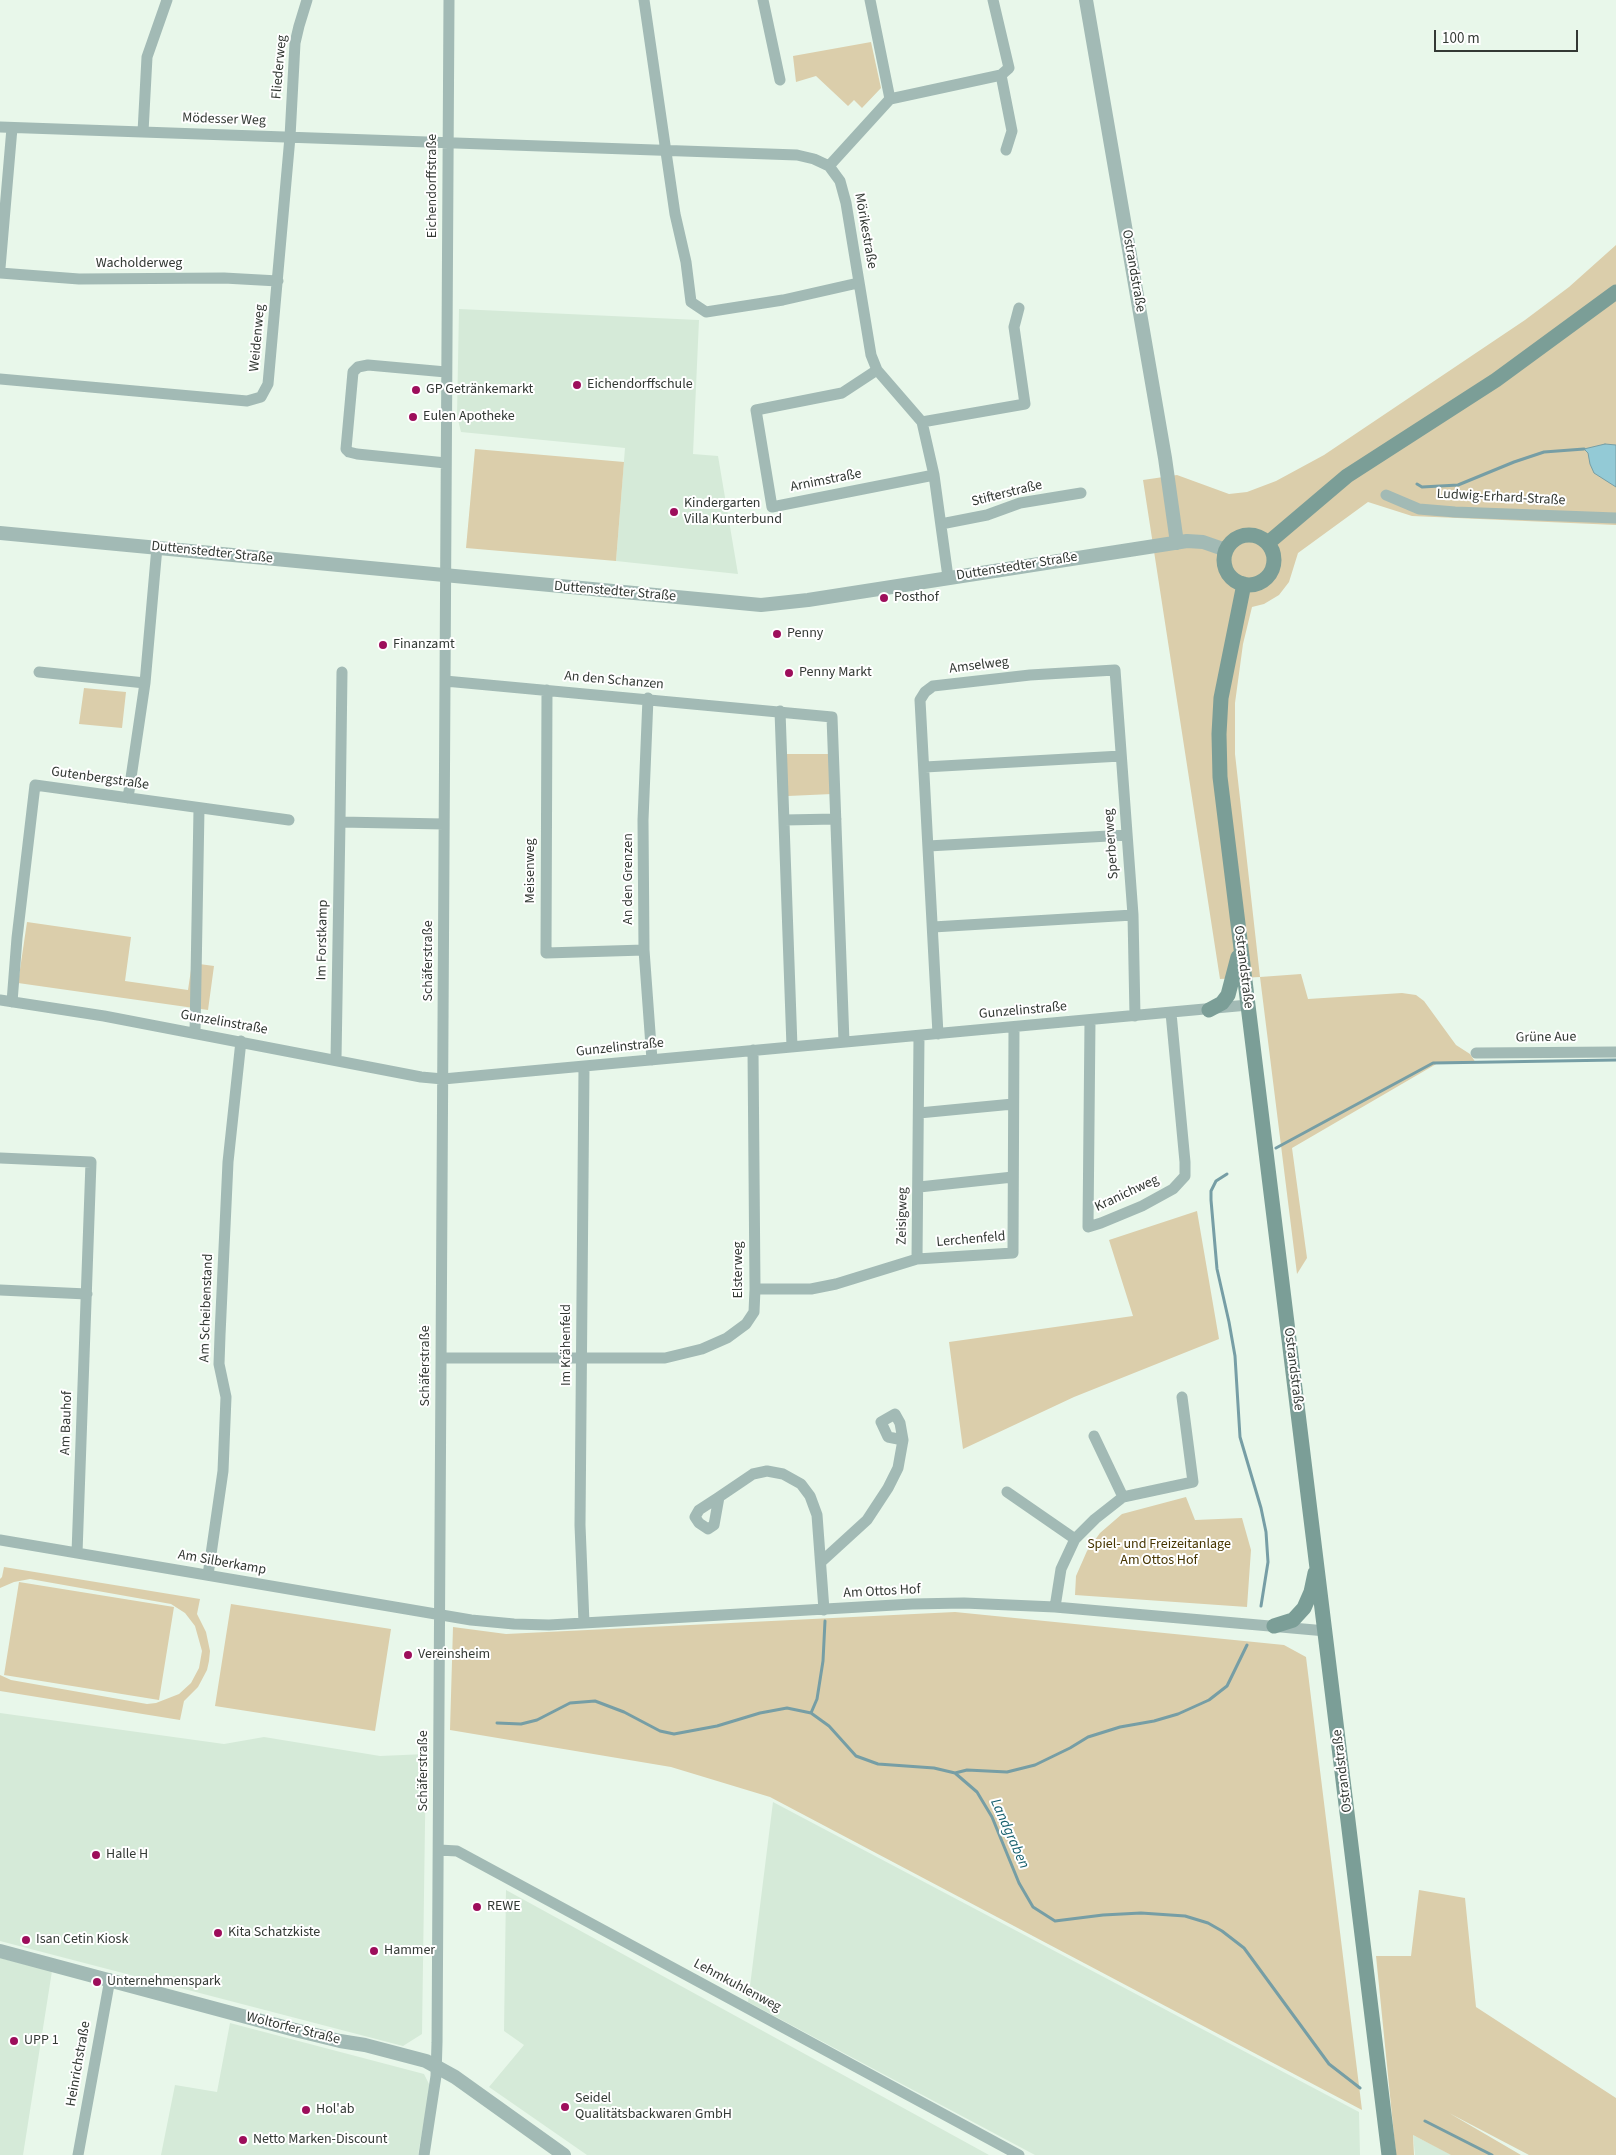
<!DOCTYPE html>
<meta charset="utf-8">
<style>
body{margin:0}
#map{position:relative;width:1616px;height:2155px;overflow:hidden;background:#e8f7ea;font-family:"Source Sans 3",sans-serif}
canvas{display:block}
.scale{position:absolute;left:1434px;top:30px;width:144px;height:22px;box-sizing:border-box;border:2px solid #333934;border-top:0;padding-left:6px;font-size:15px;line-height:18px;white-space:nowrap;color:#333934;-webkit-text-stroke:4px #fff;paint-order:stroke}
</style>
<div id="map">
<canvas width="1616" height="2155"></canvas>
<div class="scale">100 m</div>
</div>
<script>
const ctx = document.querySelector('canvas').getContext('2d');
ctx.lineJoin = 'round';
function fillPath(path, color) {
  ctx.fillStyle = color;
  ctx.fill(path, 'evenodd');
}
function poly(rows) {
  const path = new Path2D();
  for (const r of rows) {
    if (r.length === 3) {
      path.moveTo(r[0] + r[2], r[1]);
      path.arc(r[0], r[1], r[2], 0, 2 * Math.PI);
      continue;
    }
    path.moveTo(r[0], r[1]);
    for (let i = 2; i < r.length; i += 2) path.lineTo(r[i], r[i + 1]);
  }
  return path;
}
function trace(path, color, width, dash) {
  ctx.strokeStyle = color;
  ctx.lineWidth = width;
  ctx.lineCap = dash ? 'butt' : 'round';
  ctx.setLineDash(dash || []);
  ctx.stroke(path);
}
function label(font, color, halo, rows, align = 'center') {
  ctx.font = font + ' "Source Sans 3",sans-serif';
  ctx.lineWidth = 4;
  ctx.setLineDash([]);
  ctx.textBaseline = 'middle';
  ctx.strokeStyle = halo;
  ctx.fillStyle = color;
  for (const [text, x, y, turn = 0] of rows) {
    ctx.save();
    ctx.translate(x, y);
    ctx.rotate((+turn || 0) * Math.PI / 180);
    ctx.textAlign = isNaN(turn) ? turn : align;
    if (halo) ctx.strokeText(text, 0, 0);
    ctx.fillText(text, 0, 0);
    ctx.restore();
  }
}
fillPath(poly([
 [459,309,699,320,693,454,718,456,738,574,616,561,625,448,461,432,457,416],
 [0,1713,224,1744,264,1737,380,1756,426,1754,422,2034,403,2046,0,1941],
 [773,1802,1359,2112,1360,2155,1035,2155,748,2002],
 [506,1890,989,2155,587,2155,489,2087,524,2045,504,2031],
 [0,1958,52,1971,23,2155,0,2155],
 [230,2023,424,2074,430,2086,418,2155,161,2155,175,2085,217,2092],
 [1413,2135,1452,2155,1415,2155]
]), '#d5ead8');
fillPath(poly([
 [871,42,881,88,862,108,854,100,848,106,816,76,796,82,793,56],
 [1616,245,1616,525,1412,516,1368,502,1298,553,1289,582,1279,595,1264,604,1252,607,1243,644,1235,703,1235,754,1260,977,1301,974,1308,999,1402,993,1416,995,1424,1001,1456,1045,1470,1054,1476,1063,1438,1063,1292,1148,1307,1258,1297,1274,1260,977,1220,979,1143,480,1177,475,1229,494,1247,492,1276,481,1324,455,1525,320,1569,287],
 [475,449,624,462,616,561,466,548],
 [84,688,126,692,122,728,79,724],
 [786,754,830,754,832,794,788,796],
 [27,922,131,937,125,981,188,990,192,963,214,966,208,1010,18,983],
 [1197,1211,1219,1339,1074,1397,963,1449,949,1342,1133,1316,1109,1240],
 [1186,1497,1195,1520,1242,1518,1251,1550,1247,1607,1075,1595,1076,1576,1087,1551,1100,1533,1122,1514],
 [4,1567,200,1599,197,1614,206,1632,210,1651,209,1661,207,1670,198,1687,184,1701,180,1720,0,1691,0,1675,11,1680,147,1704,156,1703,179,1694,191,1683,199,1668,202,1651,195,1626,185,1613,171,1604,30,1579,14,1582,0,1588,0,1579,2,1577],
 [19,1582,174,1607,159,1700,4,1675],
 [231,1604,391,1629,375,1731,215,1706],
 [955,1612,1284,1645,1306,1657,1362,2110,770,1797,671,1767,450,1730,453,1627,506,1634],
 [1419,1890,1465,1898,1476,2007,1616,2098,1616,2155,1529,2155,1449,2113,1521,2155,1451,2155,1413,2135,1414,2155,1396,2155,1376,1956,1411,1956]
]), '#dbceab');
const water = poly([
 [1605,444,1616,445,1616,487,1594,473,1590,464,1588,453,1584,449,1605,444]
]);
fillPath(water, '#93cad6');
trace(water, '#769ea5', 1);
trace(poly([
 [1417,484,1422,487,1458,485,1514,462,1544,452,1584,449],
 [1276,1148,1433,1063,1616,1060],
 [1227,1174,1216,1181,1211,1191,1211,1200,1217,1269,1229,1322,1235,1356,1240,1437,1261,1508,1266,1532,1268,1562,1261,1606],
 [811,1713,817,1699,823,1661,825,1621],
 [497,1723,521,1724,537,1720,570,1703,595,1701,624,1712,660,1731,674,1734,717,1726,760,1713,787,1708,811,1713,829,1726,856,1756,878,1764,934,1768,955,1773,977,1792,992,1817,1019,1883,1033,1907,1055,1921,1103,1915,1141,1913,1185,1916,1208,1923,1222,1931,1244,1948,1329,2064,1360,2088],
 [955,1773,967,1770,1007,1772,1035,1765,1070,1748,1088,1737,1120,1727,1154,1721,1178,1714,1209,1700,1227,1686,1247,1645],
 [1425,2121,1492,2155]
]), '#769ea5', 3);
trace(poly([
 [644,0,675,214,686,262,691,302,706,312,783,300,858,283],
 [763,0,780,80],
 [1001,75,1012,131,1006,150],
 [890,99,1001,75,1009,68,993,0],
 [0,127,797,155,814,159,829,166,840,181,846,203,871,355,877,370,922,422,934,475,948,577],
 [143,132,147,57,167,0],
 [829,166,890,99,870,0],
 [0,268,12,128],
 [0,273,79,279,224,278,278,281],
 [877,370,842,393,756,410,772,507,934,475],
 [0,379,247,401,261,397,268,384,290,137,295,43,299,26,307,0],
 [922,422,1025,404,1014,327,1019,308],
 [446,463,357,454,349,452,346,449,353,372,358,367,368,365,446,372],
 [1386,495,1419,509,1455,512,1616,518],
 [941,524,987,515,1020,503,1081,493],
 [39,672,145,683],
 [445,681,832,717,844,1042],
 [547,690,546,953,644,950],
 [648,698,643,820,644,950,652,1060],
 [780,711,792,1047],
 [925,767,1121,756],
 [128,798,145,683,157,547],
 [784,820,836,819],
 [340,822,342,672],
 [928,846,1127,835],
 [933,927,1133,915],
 [0,1000,104,1016,421,1077,443,1079,1248,1005],
 [12,1002,17,938,35,785,289,820],
 [1090,1021,1088,1227,1101,1223,1142,1206,1173,1189,1185,1176,1185,1162,1171,1013],
 [195,1033,199,809],
 [938,1034,920,700,925,692,933,686,1030,675,1115,670,1133,915,1135,1016],
 [1476,1053,1616,1052],
 [336,1059,340,822,444,824],
 [919,1113,1013,1104],
 [0,1158,91,1162,77,1553],
 [919,1187,1013,1177],
 [917,1259,1013,1253,1014,1027],
 [755,1289,811,1289,836,1284,917,1259,919,1036],
 [0,1290,87,1294],
 [441,1358,665,1358,702,1349,727,1338,746,1324,754,1312,755,1289,753,1050],
 [1094,1436,1123,1497],
 [1007,1492,1075,1539],
 [719,1497,699,1510,695,1517,699,1523,708,1529,714,1525,719,1497,753,1474,767,1471,783,1474,801,1484,810,1496,817,1515,824,1610],
 [0,1540,471,1620,514,1624,549,1625,912,1604,964,1603,1055,1607,1326,1631],
 [821,1562,867,1520,888,1488,898,1468,903,1440,900,1423,895,1414,881,1422,888,1437,903,1440],
 [208,1575,223,1471,226,1397,219,1364,220,1335,228,1162,241,1041],
 [1055,1607,1061,1569,1075,1539,1095,1519,1123,1497,1193,1482,1182,1397],
 [584,1623,580,1525,584,1067],
 [439,1850,457,1851,1019,2155],
 [78,2155,110,1979],
 [424,2155,436,2076,437,2043,449,0]
]), '#a2bab5', 11);
trace(poly([
 [1086,0,1165,458,1177,543],
 [0,533,761,605,808,600,1187,541,1203,542,1226,550],
 [0,1951,295,2030,340,2041,365,2045,426,2061,455,2077,564,2155]
]), '#a2bab5', 14);
trace(poly([
 [1249,560,25],
 [1268,543,1347,476,1496,380,1616,292],
 [1244,584,1221,698,1219,734,1220,777,1389,2155],
 [1209,1010,1222,1003,1228,995,1238,957],
 [1274,1626,1293,1620,1304,1608,1311,1592,1315,1573]
]), '#7b9e97', 15);
for (const [x, y, r, color] of [
 [577,385,5,"#9d0e5b"],
 [416,390,5,"#9d0e5b"],
 [413,417,5,"#9d0e5b"],
 [674,512,5,"#9d0e5b"],
 [884,598,5,"#9d0e5b"],
 [777,634,5,"#9d0e5b"],
 [383,645,5,"#9d0e5b"],
 [789,673,5,"#9d0e5b"],
 [408,1655,5,"#9d0e5b"],
 [96,1855,5,"#9d0e5b"],
 [477,1907,5,"#9d0e5b"],
 [218,1933,5,"#9d0e5b"],
 [26,1940,5,"#9d0e5b"],
 [374,1951,5,"#9d0e5b"],
 [97,1982,5,"#9d0e5b"],
 [14,2041,5,"#9d0e5b"],
 [565,2107,5,"#9d0e5b"],
 [306,2110,5,"#9d0e5b"],
 [243,2140,5,"#9d0e5b"]
]) {
  const dot = new Path2D();
  dot.arc(x, y, r, 0, 2 * Math.PI);
  ctx.fillStyle = color;
  ctx.fill(dot);
  trace(dot, '#fff', 2);
}
label('14px', '#333934', '#fff', [
 ["Fliederweg",280,67,-85],
 ["Mödesser Weg",224,120,2],
 ["Eichendorffstraße",433,186,-90],
 ["Mörikestraße",865,231,80],
 ["Wacholderweg",139,264],
 ["Ostrandstraße",1133,271,80],
 ["Weidenweg",258,338,-85],
 ["Arnimstraße",826,481,-11],
 ["Stifterstraße",1007,494,-14],
 ["Ludwig-Erhard-Straße",1501,498,3],
 ["Duttenstedter Straße",212,553,6],
 ["Duttenstedter Straße",1017,567,-9],
 ["Duttenstedter Straße",615,592,5],
 ["Amselweg",979,666,-7],
 ["An den Schanzen",614,681,5],
 ["Gutenbergstraße",100,779,8],
 ["Sperberweg",1112,844,-94],
 ["Meisenweg",531,871,-90],
 ["An den Grenzen",629,879,-90],
 ["Im Forstkamp",323,940,-89],
 ["Schäferstraße",429,961,-90],
 ["Ostrandstraße",1243,967,83],
 ["Gunzelinstraße",1023,1011,-5],
 ["Gunzelinstraße",224,1023,10],
 ["Grüne Aue",1546,1038,-1],
 ["Gunzelinstraße",620,1048,-6],
 ["Kranichweg",1127,1194,-25],
 ["Zeisigweg",903,1216,-89],
 ["Lerchenfeld",971,1240,-5],
 ["Elsterweg",739,1270,-90],
 ["Am Scheibenstand",207,1308,-88],
 ["Im Krähenfeld",567,1345,-90],
 ["Schäferstraße",426,1366,-90],
 ["Ostrandstraße",1293,1369,83],
 ["Am Bauhof",67,1423,-88],
 ["Am Silberkamp",222,1563,10],
 ["Am Ottos Hof",882,1592,-3],
 ["Schäferstraße",424,1771,-90],
 ["Ostrandstraße",1343,1771,-97],
 ["Lehmkuhlenweg",737,1986,28],
 ["Woltorfer Straße",293,2029,14],
 ["Heinrichstraße",79,2064,-80]
]);
label('14px', '#333934', '#fff', [
 ["Eichendorffschule",587,385],
 ["GP Getränkemarkt",426,390],
 ["Eulen Apotheke",423,417],
 ["Kindergarten",684,504],
 ["Villa Kunterbund",684,520],
 ["Posthof",894,598],
 ["Penny",787,634],
 ["Finanzamt",393,645],
 ["Penny Markt",799,673],
 ["Vereinsheim",418,1655],
 ["Halle H",106,1855],
 ["REWE",487,1907],
 ["Kita Schatzkiste",228,1933],
 ["Isan Cetin Kiosk",36,1940],
 ["Hammer",384,1951],
 ["Unternehmenspark",107,1982],
 ["UPP 1",24,2041],
 ["Seidel",575,2099],
 ["Qualitätsbackwaren GmbH",575,2115],
 ["Hol'ab",316,2110],
 ["Netto Marken-Discount",253,2140]
], 'left');
label('14px', '#463500', '#fff', [
 ["Spiel- und Freizeitanlage",1159,1545],
 ["Am Ottos Hof",1159,1561]
]);
label('italic 15px', '#17606e', '#fff', [
 ["Landgraben",1009,1834,66]
]);
</script>
